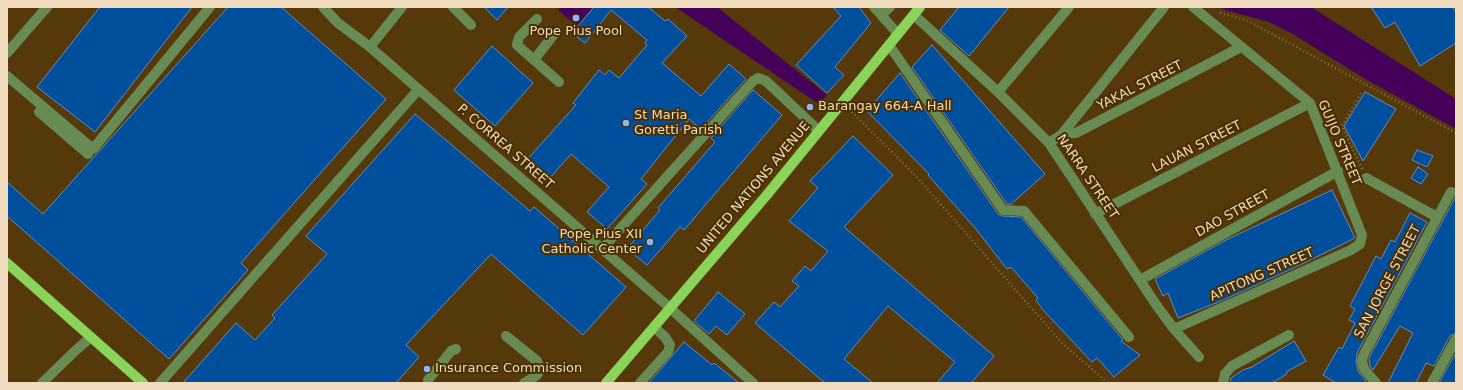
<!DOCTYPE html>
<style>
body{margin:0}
#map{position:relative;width:1463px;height:390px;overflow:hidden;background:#55390b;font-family:"DejaVu Sans",sans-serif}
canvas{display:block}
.frame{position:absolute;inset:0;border:8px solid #f0dbbe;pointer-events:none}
</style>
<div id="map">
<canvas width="1463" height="390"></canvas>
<div class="frame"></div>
</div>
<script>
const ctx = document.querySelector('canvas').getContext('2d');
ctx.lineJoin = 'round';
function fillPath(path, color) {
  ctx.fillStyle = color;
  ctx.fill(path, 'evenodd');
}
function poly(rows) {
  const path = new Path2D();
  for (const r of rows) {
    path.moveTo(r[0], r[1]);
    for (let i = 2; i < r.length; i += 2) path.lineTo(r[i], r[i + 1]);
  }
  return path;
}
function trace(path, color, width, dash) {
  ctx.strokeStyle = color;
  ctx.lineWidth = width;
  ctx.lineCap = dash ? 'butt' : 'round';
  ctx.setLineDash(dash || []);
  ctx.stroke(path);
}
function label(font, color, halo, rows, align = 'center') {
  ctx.font = font + ' "DejaVu Sans",sans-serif';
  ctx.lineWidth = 4;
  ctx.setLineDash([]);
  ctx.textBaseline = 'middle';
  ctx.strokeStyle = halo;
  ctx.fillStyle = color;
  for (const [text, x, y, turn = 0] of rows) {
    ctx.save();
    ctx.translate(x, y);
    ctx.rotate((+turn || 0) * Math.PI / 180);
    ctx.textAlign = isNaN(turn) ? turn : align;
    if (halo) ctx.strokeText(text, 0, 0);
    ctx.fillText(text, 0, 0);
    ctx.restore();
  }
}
fillPath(poly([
 [561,7,593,7,577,26,558,10],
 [675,7,717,7,827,95,819,104],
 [1220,7,1311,7,1456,99,1456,129,1367,80,1291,33,1269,22,1225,10]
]), '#45015a');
const building = poly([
 [100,7,192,7,95,132,37,87,100,7],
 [228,7,281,7,386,99,241,263,248,270,169,359,7,216,7,182,43,214,228,7],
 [484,7,508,7,497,20,484,7],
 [594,7,648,7,665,21,668,19,687,36,662,63,701,96,729,64,746,79,701,129,689,119,641,179,647,184,607,229,587,212,609,187,571,154,548,180,526,161,576,105,573,103,599,70,605,75,609,70,619,78,647,45,645,43,647,40,611,10,585,43,572,33,594,7],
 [833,7,859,7,871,23,835,67,844,75,827,93,796,65,841,16,833,7],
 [959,7,1009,7,969,56,940,30,959,7],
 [1371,7,1452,7,1456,12,1456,43,1420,66,1395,22,1385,28,1371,7],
 [932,45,1045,174,1011,204,1007,204,912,67,932,45],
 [492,46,533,83,495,126,454,90,492,46],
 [900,73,998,214,1002,216,1021,217,1123,340,1121,341,1140,355,1114,377,1097,358,1092,362,1044,311,1036,300,1038,298,1011,267,1007,269,976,229,928,175,929,174,867,111,900,73],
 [753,90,782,115,684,230,680,227,647,265,627,249,660,210,658,208,715,142,711,138,753,90],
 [1365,92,1396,109,1363,161,1344,126,1365,92],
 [415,114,530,211,534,207,626,287,583,335,491,254,406,345,419,357,396,383,183,383,236,323,255,340,275,318,272,315,327,254,306,236,415,114],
 [853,136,893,175,844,227,994,356,971,383,937,383,955,362,888,306,844,359,873,383,825,383,755,323,774,302,780,307,799,286,792,281,805,266,811,271,828,251,789,221,818,188,810,181,853,136],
 [1417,150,1433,156,1427,167,1412,160,1417,150],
 [1418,167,1428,174,1421,184,1411,178,1418,167],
 [1332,190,1355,238,1300,265,1221,301,1178,318,1168,293,1163,296,1155,279,1226,240,1332,190],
 [1456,196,1456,333,1450,336,1434,366,1426,363,1416,383,1388,383,1413,333,1400,326,1373,370,1370,366,1369,358,1456,196],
 [1410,213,1427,222,1357,353,1356,362,1358,371,1366,381,1365,383,1336,383,1323,375,1339,347,1342,349,1355,323,1349,320,1355,309,1350,306,1376,256,1381,259,1391,240,1395,242,1410,213],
 [718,292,745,314,727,335,716,326,709,334,694,321,718,292],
 [1294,341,1306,361,1286,372,1287,374,1272,383,1230,383,1231,378,1243,370,1252,367,1294,341],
 [684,342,712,365,714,363,739,383,649,383,684,342],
 [1456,353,1456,383,1439,383,1445,372,1456,353]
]);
fillPath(building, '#004f9c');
trace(building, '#638bbd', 1);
trace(poly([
 [1220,13,1246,20,1456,133],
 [849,109,915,175,1063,344,1108,383],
 [1362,169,1342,126,1362,91]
]), '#8a7149', 2.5, [1, 3]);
trace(poly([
 [323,7,338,23,370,47,670,308,753,383],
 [453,7,471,25],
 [874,7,898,34],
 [881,15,890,7],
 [914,15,998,92,1049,143,1157,306,1174,329,1199,357],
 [537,19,519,37,517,45,559,82],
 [889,45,1003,210,1024,211,1129,337],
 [370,47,402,7],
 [7,53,47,7],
 [534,60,555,33],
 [7,76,93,149,210,7],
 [998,92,1069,7],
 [39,112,88,154],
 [1062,134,1164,7],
 [1049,143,1062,134,1076,133,1241,47],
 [1366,178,1437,217],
 [1095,214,1310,103],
 [602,249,753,81,758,78,766,81,819,131],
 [1140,280,1338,171],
 [1174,329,1351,250,1360,244,1362,235,1310,103,1193,7],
 [506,336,537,361,539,366,539,372,536,376,524,383],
 [428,380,451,351,456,349],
 [42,383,75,351,91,337],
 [160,383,418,90],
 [640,383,668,352,670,345,665,337,654,327],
 [1223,383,1225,374,1232,366,1289,335],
 [1376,383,1364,369,1362,361,1363,356,1451,192],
 [1432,383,1456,339]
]), '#678b52', 10);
trace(poly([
 [7,263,143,383],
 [606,383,766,196,920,7]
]), '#8ad45a', 10);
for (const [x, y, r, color] of [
 [576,18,4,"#88bbfc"],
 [810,107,4,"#88bbfc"],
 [626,123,4,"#88bbfc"],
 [650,242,4,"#88bbfc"],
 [427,369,4,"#88bbfc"]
]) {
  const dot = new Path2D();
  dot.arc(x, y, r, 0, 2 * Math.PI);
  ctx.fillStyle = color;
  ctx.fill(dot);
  trace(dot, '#4a2f00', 1.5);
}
label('13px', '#f0dbbe', '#4a2f00', [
 ["Pope Pius Pool",576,32,"center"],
 ["Barangay 664-A Hall",818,107],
 ["St Maria",634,116],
 ["Goretti Parish",634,131],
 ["Pope Pius XII",642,235,"right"],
 ["Catholic Center",642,250,"right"],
 ["Insurance Commission",435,369]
], 'left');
label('13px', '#f0dbbe', '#4a2f00', [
 ["YAKAL STREET",1140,86,-27],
 ["GUIJO STREET",1339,143,67],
 ["P. CORREA STREET",505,147,41],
 ["LAUAN STREET",1197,147,-27],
 ["NARRA STREET",1087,177,56],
 ["UNITED NATIONS AVENUE",754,188,-50],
 ["DAO STREET",1233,214,-29],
 ["APITONG STREET",1262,275,-24],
 ["SAN JORGE STREET",1388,282,-62]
]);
</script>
